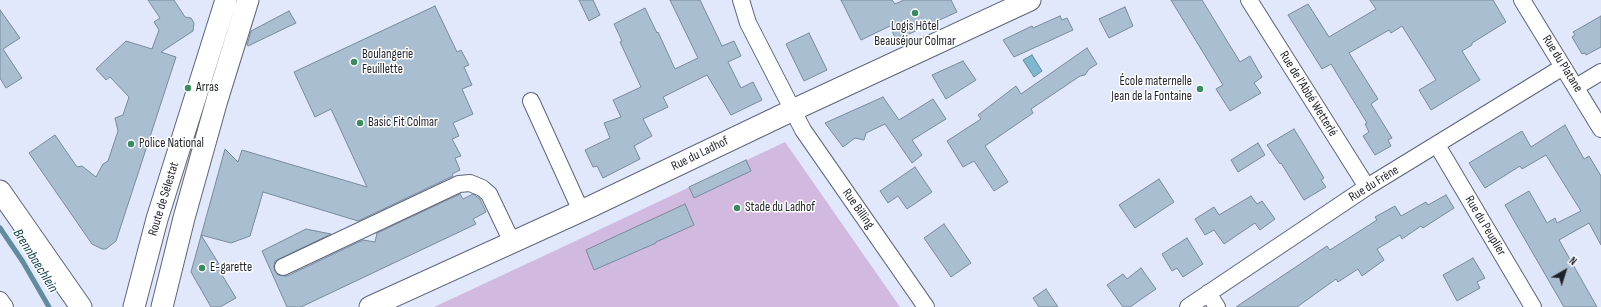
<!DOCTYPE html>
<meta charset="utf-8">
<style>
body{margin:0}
#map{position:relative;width:1601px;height:307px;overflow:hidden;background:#e1e8fc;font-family:"Sofia Sans Condensed",sans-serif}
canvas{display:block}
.north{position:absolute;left:1545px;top:251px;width:40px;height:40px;-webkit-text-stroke:3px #fff;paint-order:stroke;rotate:39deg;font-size:11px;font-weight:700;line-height:16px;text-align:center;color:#1e222a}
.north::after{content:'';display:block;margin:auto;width:14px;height:18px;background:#1e222a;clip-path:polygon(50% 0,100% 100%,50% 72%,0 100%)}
</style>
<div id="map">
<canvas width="1601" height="307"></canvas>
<div class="north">N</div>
</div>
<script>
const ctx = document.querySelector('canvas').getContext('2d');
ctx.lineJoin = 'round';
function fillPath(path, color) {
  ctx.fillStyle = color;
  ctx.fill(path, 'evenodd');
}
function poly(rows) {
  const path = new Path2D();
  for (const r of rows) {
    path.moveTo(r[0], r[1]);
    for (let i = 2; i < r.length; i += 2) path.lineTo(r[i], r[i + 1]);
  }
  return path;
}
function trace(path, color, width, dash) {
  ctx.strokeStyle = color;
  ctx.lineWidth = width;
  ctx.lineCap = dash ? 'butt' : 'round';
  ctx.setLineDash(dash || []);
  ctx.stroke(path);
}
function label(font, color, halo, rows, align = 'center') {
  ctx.font = font + ' "Sofia Sans Condensed",sans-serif';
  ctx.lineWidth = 3;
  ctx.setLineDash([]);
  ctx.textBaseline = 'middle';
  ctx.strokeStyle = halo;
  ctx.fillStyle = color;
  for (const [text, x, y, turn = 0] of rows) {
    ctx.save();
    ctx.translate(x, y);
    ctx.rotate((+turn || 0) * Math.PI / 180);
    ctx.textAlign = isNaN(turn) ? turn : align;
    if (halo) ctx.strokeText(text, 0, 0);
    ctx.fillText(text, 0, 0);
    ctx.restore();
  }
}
fillPath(poly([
 [785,142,900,307,434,307,550,253]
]), '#d2b9df');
const water = poly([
 [1032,55,1042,71,1034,77,1023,60,1032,55]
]);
fillPath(water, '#7fb8ce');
trace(water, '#628b9d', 1);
trace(poly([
 [0,228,23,262,49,307]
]), '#628b9d', 5);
const building = poly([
 [148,0,174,0,185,17,191,18,194,23,193,31,161,52,176,57,116,241,106,249,102,249,92,244,29,153,55,135,77,167,82,166,96,177,103,164,108,161,118,131,115,118,123,115,129,97,110,77,106,80,96,69,126,41,152,49,159,30,154,22,160,18,148,0],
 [579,0,593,0,600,15,589,21,579,0],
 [670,0,700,0,722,46,734,41,741,56,728,62,741,88,753,82,762,100,731,115,707,75,663,97,668,107,643,119,652,136,634,146,640,159,603,178,597,166,593,167,585,150,610,138,604,123,621,117,613,100,641,87,620,42,622,41,614,24,645,8,657,33,658,32,675,69,698,58,670,0],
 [841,0,892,0,895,4,904,0,951,0,957,12,896,40,890,26,861,40,841,0],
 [1171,0,1202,0,1240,62,1250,56,1262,77,1254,83,1261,93,1230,111,1216,89,1223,85,1171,0],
 [1370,0,1493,0,1506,22,1472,43,1472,45,1462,51,1480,80,1431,110,1419,90,1436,80,1402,26,1391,33,1389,30,1349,53,1378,99,1371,104,1392,138,1388,140,1391,146,1375,155,1363,136,1369,132,1365,124,1367,123,1331,64,1322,69,1288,15,1308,4,1329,37,1376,9,1370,0],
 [435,6,457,52,461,50,469,65,464,67,472,85,462,89,473,114,453,123,459,136,452,139,461,156,455,158,460,170,452,174,453,176,358,221,263,192,250,236,231,243,201,235,219,264,216,265,236,298,220,307,211,307,191,272,225,149,238,162,242,150,367,187,331,109,315,117,294,72,435,6],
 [1125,7,1133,26,1109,38,1099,19,1125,7],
 [0,10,20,38,3,49,22,78,6,88,0,78,0,10],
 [289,11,296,23,248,46,247,45,251,31,289,11],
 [1060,16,1062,20,1067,18,1073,30,1014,57,1003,40,1032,26,1033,28,1060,16],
 [1601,16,1601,47,1586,55,1585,53,1582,54,1572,37,1575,35,1573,32,1601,16],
 [809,33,827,70,804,81,786,44,809,33],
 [1087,48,1097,64,1089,69,1085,75,1080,76,1031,109,1033,113,985,146,1008,182,994,191,974,161,963,167,947,141,981,119,978,115,1016,86,1021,94,1087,48],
 [963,61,976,80,946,99,932,75,963,61],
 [883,97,899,120,933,99,946,119,912,140,922,155,912,163,885,124,866,133,864,140,855,138,843,147,825,123,883,97],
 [1565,125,1584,159,1589,156,1601,176,1601,245,1589,223,1559,240,1597,307,1564,307,1505,205,1529,191,1547,223,1555,218,1557,223,1581,211,1546,155,1522,169,1520,166,1485,188,1469,163,1522,131,1531,147,1565,125],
 [1294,129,1324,178,1321,180,1326,187,1304,200,1281,163,1280,164,1267,145,1294,129],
 [1258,143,1265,155,1238,172,1231,160,1258,143],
 [746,160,751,171,694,198,689,187,746,160],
 [915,167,932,192,907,209,898,196,888,203,880,191,915,167],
 [1159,179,1174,202,1135,228,1119,205,1159,179],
 [460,194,463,199,473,194,480,199,486,212,473,219,476,224,301,307,287,307,262,251,306,229,331,234,275,261,274,267,275,271,278,275,287,276,363,240,375,242,377,233,460,194],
 [1446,195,1454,208,1423,228,1421,226,1402,239,1400,235,1377,249,1384,260,1362,276,1358,269,1338,282,1336,279,1297,307,1236,307,1327,246,1330,250,1377,220,1375,217,1395,206,1401,216,1426,202,1428,205,1446,195],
 [1251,196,1257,204,1262,201,1275,219,1260,230,1255,223,1224,244,1214,230,1205,235,1195,219,1214,207,1219,215,1251,196],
 [685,204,694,225,656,242,656,243,594,270,586,250,685,204],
 [944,224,971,263,951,277,924,238,944,224],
 [1187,238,1203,264,1183,277,1177,268,1172,271,1162,254,1187,238],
 [1473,258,1485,278,1477,282,1480,288,1457,301,1443,275,1473,258],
 [1141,268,1156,289,1130,307,1123,307,1107,285,1123,274,1127,279,1141,268],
 [1046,289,1058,307,1039,307,1033,298,1046,289]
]);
fillPath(building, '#aabed1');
trace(building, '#778b9c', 1);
const minor = poly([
 [741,0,748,23,803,130,926,307],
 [1249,0,1367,187],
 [1522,0,1601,129],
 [1576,87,1601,72],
 [531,101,581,211],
 [1437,145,1533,307],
 [283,267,459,184,470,183,482,188,489,194,512,242],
 [1208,293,1217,307],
 [0,300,5,307],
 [1188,307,1367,187,1563,67]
]);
const major = poly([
 [0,191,81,307],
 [134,307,157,219,226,0],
 [162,307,184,218,217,100,248,0],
 [370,307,592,206,793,110,1030,0]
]);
trace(minor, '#5e657b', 18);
trace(major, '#5e657b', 23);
trace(minor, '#fff', 16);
trace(major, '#fff', 21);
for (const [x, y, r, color] of [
 [915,13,4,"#388c5e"],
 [354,62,4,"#388c5e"],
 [188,88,4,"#388c5e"],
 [1200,89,4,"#388c5e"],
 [360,123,4,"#388c5e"],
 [131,144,4,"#388c5e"],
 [737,208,4,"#388c5e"],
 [202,268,4,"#388c5e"]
]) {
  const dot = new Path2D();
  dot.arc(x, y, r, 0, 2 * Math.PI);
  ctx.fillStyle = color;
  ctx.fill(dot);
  trace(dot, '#fff', 1.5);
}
label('13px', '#1e222a', '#fff', [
 ["Logis Hôtel",915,27,"center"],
 ["Beauséjour Colmar",915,42,"center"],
 ["Boulangerie",362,55],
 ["Feuillette",362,70],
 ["École maternelle",1192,82,"right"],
 ["Jean de la Fontaine",1192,97,"right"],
 ["Arras",196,88],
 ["Basic Fit Colmar",368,123],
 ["Police National",139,144],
 ["Stade du Ladhof",745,208],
 ["E-garette",210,268]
], 'left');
label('13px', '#1e222a', '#fff', [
 ["Rue du Platane",1562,64,58],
 ["Rue de l'Abbé Wetterlé",1308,94,58],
 ["Rue du Ladhof",700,154,-26],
 ["Rue du Frêne",1374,184,-32],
 ["Route de Sélestat",164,199,-73],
 ["Rue Billing",858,209,55],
 ["Rue du Peuplier",1485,226,59]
]);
label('italic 14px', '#104252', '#fff', [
 ["Brennbaechlein",35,261,58]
]);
</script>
